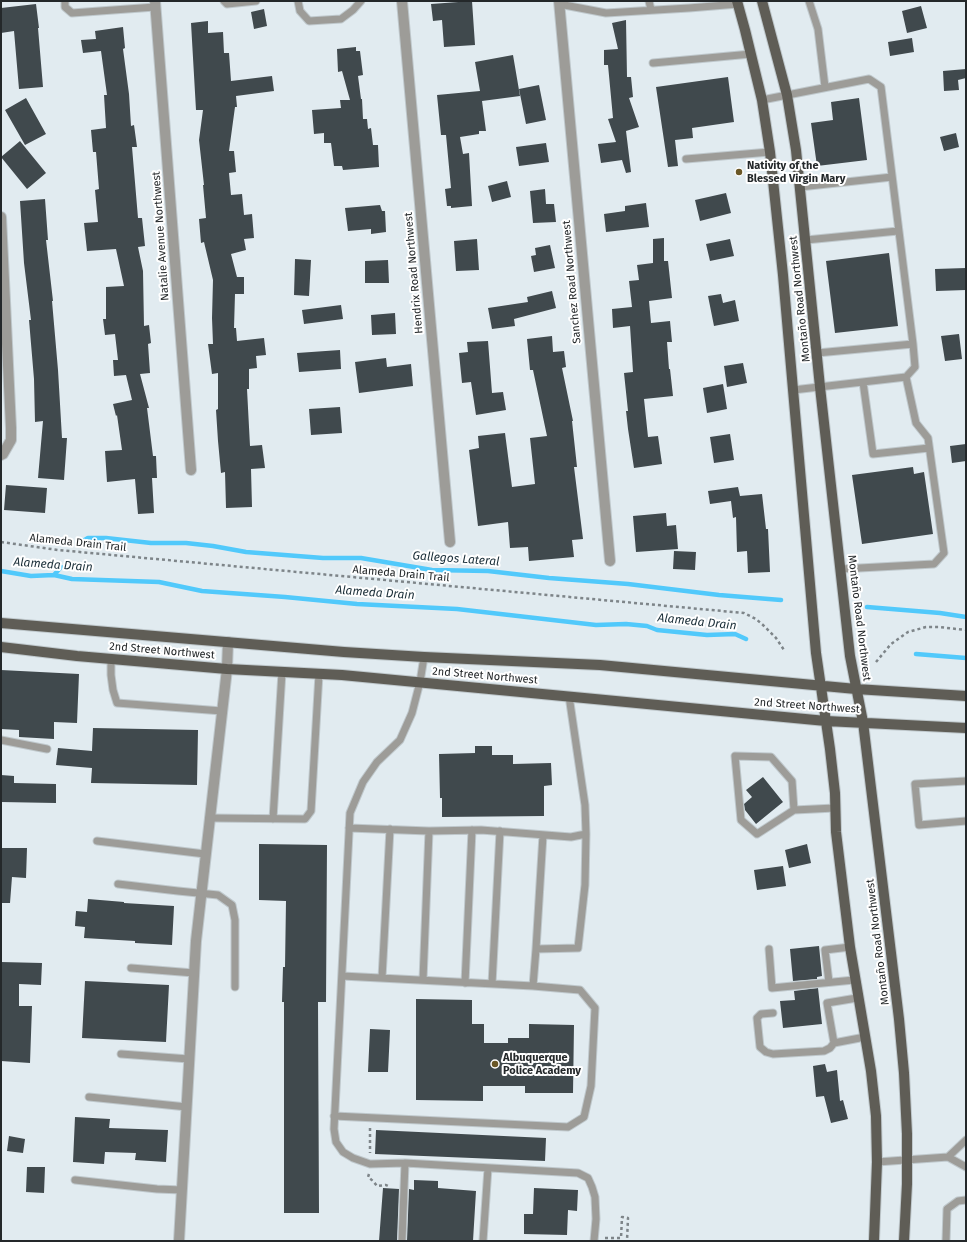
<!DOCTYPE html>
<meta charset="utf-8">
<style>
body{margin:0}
#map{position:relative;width:967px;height:1242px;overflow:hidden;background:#e1ebf0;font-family:"Fira Sans",sans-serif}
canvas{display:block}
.frame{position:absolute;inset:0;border:2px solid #24282a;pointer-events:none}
</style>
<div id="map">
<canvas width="967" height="1242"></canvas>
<div class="frame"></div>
</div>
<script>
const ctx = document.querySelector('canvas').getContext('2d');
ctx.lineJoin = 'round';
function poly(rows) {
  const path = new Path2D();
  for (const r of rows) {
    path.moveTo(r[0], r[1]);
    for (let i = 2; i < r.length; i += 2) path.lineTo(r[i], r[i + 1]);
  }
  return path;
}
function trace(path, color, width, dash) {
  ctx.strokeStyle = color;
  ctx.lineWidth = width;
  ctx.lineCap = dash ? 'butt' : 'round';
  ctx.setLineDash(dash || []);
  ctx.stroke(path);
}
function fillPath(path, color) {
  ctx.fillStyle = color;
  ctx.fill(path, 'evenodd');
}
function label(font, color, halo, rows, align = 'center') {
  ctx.font = font + ' "Fira Sans",sans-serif';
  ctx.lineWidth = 4;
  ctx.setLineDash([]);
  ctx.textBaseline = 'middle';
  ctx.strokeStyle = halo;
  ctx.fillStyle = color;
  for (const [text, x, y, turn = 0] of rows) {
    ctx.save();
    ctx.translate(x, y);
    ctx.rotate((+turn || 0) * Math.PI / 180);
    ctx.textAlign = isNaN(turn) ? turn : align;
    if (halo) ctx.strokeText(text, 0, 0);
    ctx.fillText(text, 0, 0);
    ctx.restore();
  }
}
trace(poly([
 [83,541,88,538,106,538,151,543,186,543,213,546,246,552,323,558,361,558,432,570,488,571,549,578,628,584,719,595,781,600],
 [1,571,31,576,54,575,72,579,159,582,202,591,285,597,357,604,457,609,596,625,626,624,647,626,657,630,707,635,735,634,746,639],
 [54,575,61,567],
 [867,607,940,613,966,617],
 [916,654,966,658]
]), '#51c9fb', 4.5);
fillPath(poly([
 [472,1,475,45,444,47,442,20,433,21,431,4],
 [36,4,39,28,38,28,43,87,19,89,14,31,1,33,1,8],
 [921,6,927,28,907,33,902,11],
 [264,9,267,26,254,29,251,12],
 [626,20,627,77,631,77,633,97,629,98,639,127,626,131,631,172,626,173,622,160,601,163,598,144,616,142,608,119,613,118,608,65,604,65,604,50,618,49,612,23],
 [208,21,208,33,223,32,224,53,229,53,231,81,272,76,274,91,236,96,237,107,235,107,229,151,234,151,236,172,229,173,231,195,242,194,244,215,252,214,254,238,244,239,246,250,231,254,237,277,244,277,244,294,235,294,234,328,236,328,237,341,264,338,266,355,256,356,257,368,249,369,249,389,247,389,250,446,262,445,265,468,251,469,252,507,226,508,225,472,221,473,218,441,216,410,218,409,218,373,212,374,208,344,213,344,212,318,213,280,204,242,201,243,199,219,206,218,203,185,204,185,199,140,203,110,196,110,191,23],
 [123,27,125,48,123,49,129,94,131,126,134,125,137,147,132,147,138,218,142,218,145,246,138,247,143,271,144,326,149,325,151,343,148,344,150,373,140,374,149,408,147,408,153,456,156,456,157,478,152,478,154,513,138,514,135,479,107,482,105,451,122,450,117,415,116,416,113,404,132,400,126,375,114,376,113,360,118,360,115,334,105,335,103,319,106,319,106,287,124,286,116,249,87,251,84,223,98,222,95,190,99,189,96,152,93,152,91,130,106,128,104,95,107,95,101,51,83,53,81,40,96,39,95,31],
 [912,38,914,52,890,56,888,42],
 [356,47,356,51,360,51,363,75,358,76,361,99,362,99,363,119,367,119,368,129,371,128,373,145,378,145,379,167,343,170,342,166,334,166,331,143,324,143,324,133,314,134,312,110,341,108,340,100,350,100,342,71,338,72,337,49],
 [513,55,520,96,482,101,486,131,479,131,479,134,460,137,463,154,469,153,472,206,451,208,451,206,447,206,445,189,451,188,446,135,441,135,437,95,480,91,475,62],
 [966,69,966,78,958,80,959,90,944,91,943,71],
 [728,77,734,122,692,128,693,138,675,140,678,166,668,167,656,87],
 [539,85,546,120,526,124,519,89],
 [26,98,46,134,25,145,5,110],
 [859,98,867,160,817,166,811,123,833,120,831,102],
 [956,133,959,147,944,151,940,137],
 [20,141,46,173,27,189,1,157],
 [546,143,549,162,519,166,516,147],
 [507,181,511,197,492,202,488,186],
 [545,189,546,204,554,204,556,222,533,223,530,191],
 [726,193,731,213,700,221,695,200],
 [45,199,48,240,46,240,53,301,52,301,58,370,62,438,67,438,64,480,38,478,43,421,35,422,34,379,29,320,31,320,24,263,20,201],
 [646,203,649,227,606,232,604,214,625,211,625,206],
 [380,205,382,211,385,211,386,232,371,234,371,229,348,231,345,208],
 [664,238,664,261,668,261,672,298,649,301,651,323,670,321,672,342,667,342,669,369,670,369,673,396,644,399,648,437,658,436,662,464,634,468,628,429,626,411,628,411,624,373,633,372,630,326,613,328,612,309,632,307,629,281,639,280,637,265,653,263,653,239],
 [477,239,479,270,456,271,454,241],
 [730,239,734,256,710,261,706,244],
 [550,245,555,268,534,272,531,256,536,255,535,248],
 [889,253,898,326,835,333,826,261],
 [295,259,311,260,309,296,294,295],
 [388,260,389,283,365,283,365,261],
 [966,268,966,290,936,291,935,269],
 [552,291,556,308,514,319,515,326,492,329,488,308,528,302,527,297],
 [721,294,723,303,735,300,739,321,714,326,708,296],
 [341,305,343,319,304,324,302,310],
 [395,313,396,334,372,335,371,315],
 [959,334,962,359,945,361,941,336],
 [552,336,553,352,564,351,566,367,562,368,573,421,572,421,577,467,574,467,583,539,572,540,574,557,529,561,528,547,510,548,508,522,478,526,469,450,479,448,478,436,505,433,512,487,535,484,530,438,547,436,533,370,530,370,527,339],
 [488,341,492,393,503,392,506,410,476,415,471,382,462,383,459,353,468,352,467,342],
 [340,350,341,369,299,372,297,353],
 [386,358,387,367,411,364,413,386,359,393,355,362],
 [743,363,747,383,727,387,724,366],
 [723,384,727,409,707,413,703,388],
 [340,407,342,433,311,435,309,409],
 [730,434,734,460,714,463,710,437],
 [966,444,966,461,952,463,950,446],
 [913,467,914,474,924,472,933,534,862,544,852,475],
 [6,485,47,488,45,513,4,510],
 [738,487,740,496,762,494,766,529,768,529,770,572,748,573,747,551,737,552,736,517,733,518,731,501,710,504,708,491],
 [666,513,667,526,676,525,678,549,636,552,633,516],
 [674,551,696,552,695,570,673,569],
 [1,670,79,674,77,723,54,722,54,739,19,737,19,730,1,729],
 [93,728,198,730,197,785,91,783,92,768,56,765,58,748,92,751],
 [475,746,492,746,492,755,513,755,513,764,551,763,552,785,544,786,544,816,442,817,442,798,440,798,439,754,475,753],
 [1,775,14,776,14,783,56,784,56,803,1,802],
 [763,777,783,802,756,824,745,810,744,804,752,797,746,790],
 [259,844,327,845,326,1002,318,1002,319,1213,284,1213,284,1002,282,1002,283,967,285,967,286,901,259,900],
 [807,844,811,863,789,868,785,850],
 [1,848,27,848,26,878,12,877,10,903,1,903],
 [783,866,786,886,757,890,754,870],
 [88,899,124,902,124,903,174,906,172,945,135,943,135,941,84,938,85,927,75,926,76,911,87,912],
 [819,946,822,976,817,977,817,979,793,981,790,949],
 [1,962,42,963,41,985,19,984,19,1006,32,1006,30,1063,1,1061],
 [85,981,169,985,166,1042,82,1038],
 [818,988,822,1024,783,1028,780,1001,795,1000,794,991],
 [416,999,472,1000,472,1024,484,1024,484,1043,508,1043,508,1038,529,1038,529,1024,574,1025,573,1093,525,1093,525,1086,483,1086,483,1101,416,1100],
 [370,1029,390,1030,388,1072,368,1072],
 [825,1064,827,1072,837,1070,840,1101,843,1100,848,1119,831,1123,824,1096,816,1097,813,1066],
 [75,1117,110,1119,109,1128,168,1130,166,1162,135,1160,136,1153,105,1152,104,1164,73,1162],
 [376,1130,546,1138,545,1161,375,1154],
 [9,1136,25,1139,23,1153,7,1151],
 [27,1167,45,1167,44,1193,26,1192],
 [414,1180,438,1181,438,1188,476,1191,473,1241,407,1241,409,1189,414,1190],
 [383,1188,399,1189,397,1241,379,1241],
 [534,1188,578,1190,577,1211,568,1210,567,1235,524,1234,524,1214,533,1214]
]), '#40494d');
const lane = poly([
 [65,1,65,7,72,13,155,7],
 [224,1,227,4,256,1],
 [298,1,300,11,309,21,341,19,353,10,361,1],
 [649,1,651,10],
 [809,1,818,29,825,87],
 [559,4,606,13,689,8,738,4],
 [653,63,751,54],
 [762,100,869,79,881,87,913,344,915,367,906,377,793,390],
 [686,159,770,152],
 [800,187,892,177],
 [806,240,898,231],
 [817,353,913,344],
 [863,382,873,454,929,448],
 [841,569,934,564,944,553,928,438,916,423,906,377],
 [424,657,420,682,412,713,400,740,377,762,363,782,350,813,334,1129,336,1142,343,1152,353,1158,370,1164,405,1163,578,1173,588,1178,592,1187,595,1197,596,1219,594,1241],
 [111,659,111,675,113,690,117,703,222,711],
 [1,740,47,749],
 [966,781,915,784,919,825,966,821],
 [794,810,757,834,741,820,735,756,771,757,792,781,794,810,835,808],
 [209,818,305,819,311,811,319,674],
 [273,819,282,672],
 [349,828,429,831,481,830,571,837,586,834],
 [97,841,205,854],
 [118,884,178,891,218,895,232,905,235,920,235,987],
 [536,949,543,835],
 [769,949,772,988,854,980],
 [131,968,194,973],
 [342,976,533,986],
 [382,978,390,829],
 [423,980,429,831],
 [829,982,825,950,850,947],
 [465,983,472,830],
 [492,984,500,831],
 [857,998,827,1003,834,1043,865,1037],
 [773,1013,761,1014,757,1018,760,1047,766,1052,773,1054,824,1051,830,1048,834,1043],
 [121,1054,189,1059],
 [89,1097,187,1107],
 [334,1116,568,1127,584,1117,591,1086,595,1008,580,990,533,986,536,949,578,948,585,885,586,834,585,805,569,696],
 [948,1157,966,1140],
 [877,1162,948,1157,966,1167],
 [75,1180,157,1189,182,1190],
 [402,1241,405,1163],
 [483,1241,488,1168],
 [946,1241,947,1209,958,1201,966,1200]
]);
const street = poly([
 [155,1,191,470],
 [402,1,450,542],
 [559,1,610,561],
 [1,217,11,428,11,440,3,454,1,455],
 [179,1241,196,941,227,669,228,642]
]);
const primary = poly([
 [737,1,745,30,762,100,770,152,783,275,816,653,830,749,835,793,836,832,850,947,871,1071,876,1116,877,1162,874,1241],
 [762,1,787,95,796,150,820,387,850,656,863,722,899,1019,904,1073,907,1134,907,1184,904,1241],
 [1,623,344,652,424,657,600,665,856,689,966,696],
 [1,647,77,656,227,669,342,675,826,721,966,728]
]);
trace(lane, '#bfc8cc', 9);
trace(street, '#bfc8cc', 12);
trace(primary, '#bfc8cc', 12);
trace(poly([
 [1,542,58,550,744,613,756,619,763,625,776,638,784,650],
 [876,662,891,644,908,632,926,627,939,627,966,630],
 [370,1128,370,1153],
 [369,1174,368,1177,373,1181,377,1186,386,1185,390,1187],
 [605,1238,621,1238,622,1217,628,1218,627,1241]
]), '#7e8589', 2.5, [3, 3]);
trace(lane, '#9d9c98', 7);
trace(street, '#9d9c98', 10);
trace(primary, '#5f5d56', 10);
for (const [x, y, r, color] of [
 [739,172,4,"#6a5726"],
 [495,1064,4,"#6a5726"]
]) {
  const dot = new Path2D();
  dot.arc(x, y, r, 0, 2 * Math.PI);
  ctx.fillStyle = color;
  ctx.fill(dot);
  trace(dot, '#fff', 1.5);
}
label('bold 11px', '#24282a', '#fff', [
 ["Nativity of the",747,166],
 ["Blessed Virgin Mary",747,179],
 ["Albuquerque",503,1058],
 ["Police Academy",503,1071]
], 'left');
label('11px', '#24282a', '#fff', [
 ["Natalie Avenue Northwest",161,236,-94],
 ["Hendrix Road Northwest",414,273,-95],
 ["Sanchez Road Northwest",572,282,-95],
 ["Montaño Road Northwest",800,299,-96],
 ["Alameda Drain Trail",78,543,6],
 ["Alameda Drain Trail",401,574,5],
 ["Montaño Road Northwest",859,618,83],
 ["2nd Street Northwest",162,651,5],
 ["2nd Street Northwest",485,676,5],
 ["2nd Street Northwest",807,706,4],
 ["Montaño Road Northwest",878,942,-97]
]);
label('italic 12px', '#192d37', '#fff', [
 ["Gallegos Lateral",456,559,4],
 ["Alameda Drain",53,565,4],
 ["Alameda Drain",375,593,4],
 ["Alameda Drain",697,622,6]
]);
</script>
